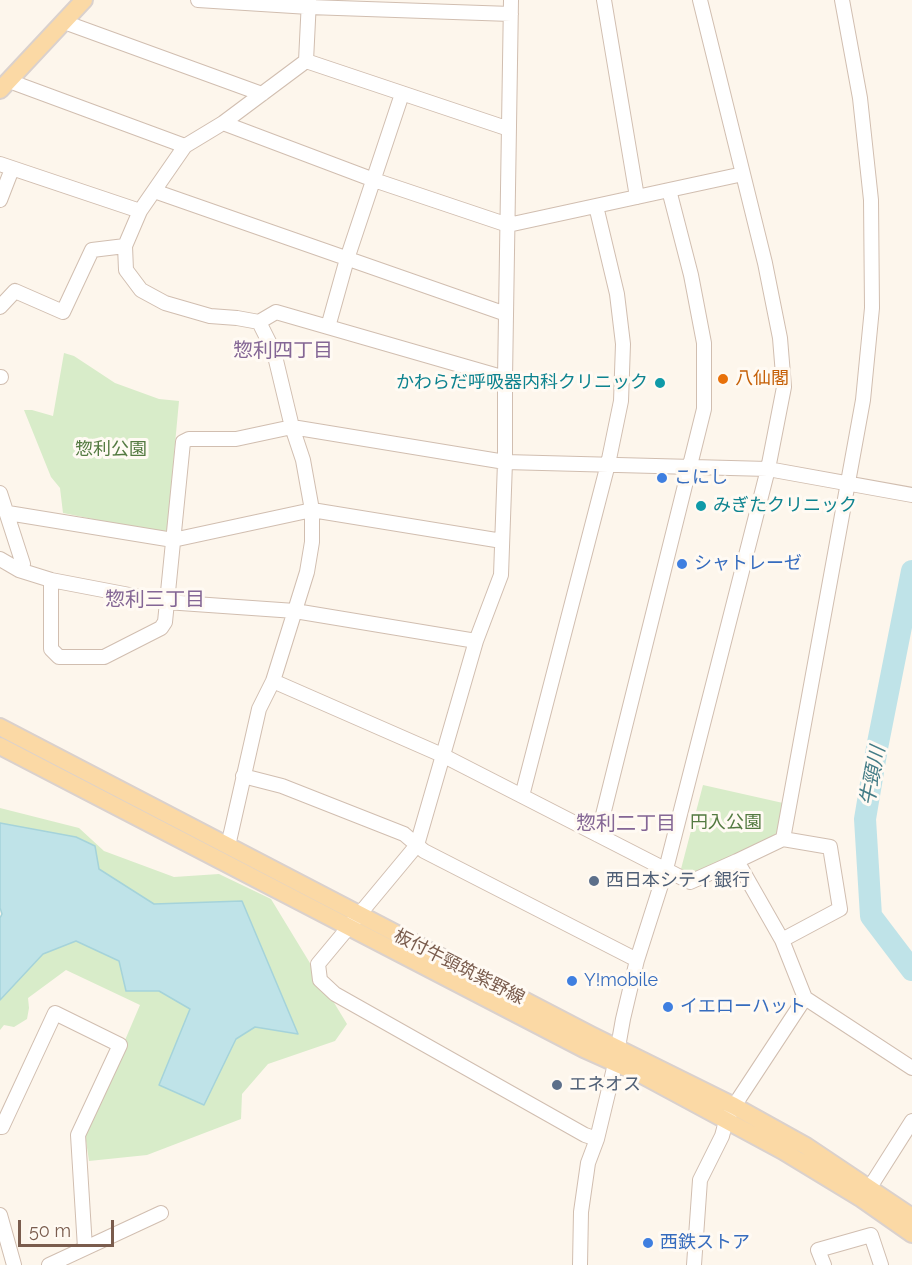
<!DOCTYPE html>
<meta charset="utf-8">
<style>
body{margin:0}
#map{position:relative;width:912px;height:1265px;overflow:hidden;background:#fdf6ec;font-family:Raleway,sans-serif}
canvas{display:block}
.scale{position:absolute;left:18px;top:1220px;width:96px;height:27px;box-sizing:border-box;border:3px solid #7a5c4d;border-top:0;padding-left:8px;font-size:18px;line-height:21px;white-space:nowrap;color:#7a5c4d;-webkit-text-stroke:4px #fffaf3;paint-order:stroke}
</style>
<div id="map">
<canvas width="912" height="1265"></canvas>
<div class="scale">50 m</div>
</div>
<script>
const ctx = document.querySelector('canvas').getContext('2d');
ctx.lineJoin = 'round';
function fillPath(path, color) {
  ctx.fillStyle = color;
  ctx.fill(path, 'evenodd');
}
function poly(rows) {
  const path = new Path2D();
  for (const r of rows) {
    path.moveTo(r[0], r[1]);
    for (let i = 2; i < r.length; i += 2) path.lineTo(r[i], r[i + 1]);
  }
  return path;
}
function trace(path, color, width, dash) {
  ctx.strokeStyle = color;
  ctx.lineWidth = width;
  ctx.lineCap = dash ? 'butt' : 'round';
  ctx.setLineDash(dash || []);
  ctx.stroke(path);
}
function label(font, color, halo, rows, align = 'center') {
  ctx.font = font + ' Raleway,"Noto Sans JP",sans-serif';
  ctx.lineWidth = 6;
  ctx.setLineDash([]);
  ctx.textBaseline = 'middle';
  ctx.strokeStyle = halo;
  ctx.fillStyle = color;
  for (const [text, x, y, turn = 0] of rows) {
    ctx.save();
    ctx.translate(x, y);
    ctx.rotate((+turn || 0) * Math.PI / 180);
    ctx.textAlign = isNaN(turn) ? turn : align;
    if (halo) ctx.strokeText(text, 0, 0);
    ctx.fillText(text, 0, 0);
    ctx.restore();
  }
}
fillPath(poly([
 [64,353,74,356,115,383,159,399,179,401,167,530,162,533,63,513,60,488,51,477,24,410,32,410,53,416],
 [703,785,783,803,777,835,693,875,681,869],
 [0,808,79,828,104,851,174,877,219,874,271,899,347,1024,335,1041,268,1064,242,1094,241,1119,147,1155,89,1161,85,1134,140,1005,66,970,28,998,29,1008,27,1019,14,1027,4,1025,0,1030,0,1000,43,954,76,940,119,961,126,990,159,991,190,1009,160,1085,204,1105,235,1039,255,1027,297,1034,242,901,154,905,99,869,76,837,0,823]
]), '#d8ecc9');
const water = poly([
 [0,823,76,837,95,846,99,869,154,904,242,901,298,1034,255,1027,236,1039,204,1105,159,1085,190,1009,159,991,126,991,119,961,76,941,43,954,0,1000,0,918,2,914,0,908,0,823]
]);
fillPath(water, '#bfe3e8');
trace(water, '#a5d3da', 1.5);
trace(poly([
 [912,571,877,748,865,819,871,916,912,970]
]), '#bfe3e8', 22);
const minor = poly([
 [198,0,309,7,511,14],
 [309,0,306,61,509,129],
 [604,0,637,197],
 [64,22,262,94],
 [9,81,185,146],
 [223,123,374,180,508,225,669,190],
 [0,164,140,211],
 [154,191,506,314],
 [0,200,12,169],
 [0,307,15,291,63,312,92,250,125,246],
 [259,322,276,312,505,378],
 [328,327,347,259,402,94],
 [0,377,1,377],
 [0,493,23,564,19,570],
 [8,513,173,540,312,510,502,541],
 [0,559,19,570,51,580,166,602,295,611,476,641,501,575,505,462,505,378,511,0],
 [51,580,51,649,59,657,104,657,161,628,165,622,183,442,189,439,236,439,292,427,505,462,768,469,912,495],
 [476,641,417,845,318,964,320,980,335,994,585,1135,597,1139],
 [273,681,442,755,690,882,737,861,782,940,805,998],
 [243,776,282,786,404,834,424,851,637,960],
 [522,796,608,464,621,401,623,344,617,294,596,206],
 [598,835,704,409,704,343,691,275,669,190,743,174],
 [783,839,863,400,872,308,871,200,860,98,842,0],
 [228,846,259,709,273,681,307,572,312,542,312,510,303,460,292,427,274,352,259,322,237,318,210,316,165,303,141,290,126,270,125,246,140,211,185,146,223,123,306,61],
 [737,861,783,839,830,847,840,909,782,940],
 [0,1127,2,1127,55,1013,120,1045,78,1135,85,1248],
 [865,1195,912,1121],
 [0,1215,14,1265],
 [49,1265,161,1213],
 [580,1265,581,1212,588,1163,597,1139,615,1064,623,1019,637,960,666,869,768,469,784,387,780,338,765,263,700,0],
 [694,1265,700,1180,722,1136,726,1121,734,1106,805,998,912,1068],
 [824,1265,818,1250,871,1235,881,1265]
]);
const major = poly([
 [0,90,84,0],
 [0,727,591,1035,734,1106,806,1146,912,1217],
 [0,746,584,1049,642,1075,783,1151,862,1199,912,1234]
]);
trace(minor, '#d1beb0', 16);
trace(major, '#dad1cd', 20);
trace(minor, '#fff', 14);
trace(major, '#fbd9a5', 16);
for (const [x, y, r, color] of [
 [723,379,6,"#e8710a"],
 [660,383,6,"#0f9aa8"],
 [662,478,6,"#3f7fe0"],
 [701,506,6,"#0f9aa8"],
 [682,564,6,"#3f7fe0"],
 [594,881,6,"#5c6f8a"],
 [572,981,6,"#3f7fe0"],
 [668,1007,6,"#3f7fe0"],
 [557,1085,6,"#5c6f8a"],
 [648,1243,6,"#3f7fe0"]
]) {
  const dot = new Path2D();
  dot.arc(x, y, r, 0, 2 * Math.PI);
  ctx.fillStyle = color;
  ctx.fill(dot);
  trace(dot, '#fffaf3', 2);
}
label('18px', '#c56008', '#fffaf3', [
 ["八仙閣",735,379]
], 'left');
label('18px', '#0d838f', '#fffaf3', [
 ["かわらだ呼吸器内科クリニック",648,383],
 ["みぎたクリニック",713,506,"left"]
], 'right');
label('18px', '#537a41', '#fffaf3', [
 ["惣利公園",111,450],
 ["円入公園",726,823]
]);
label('18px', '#366cbe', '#fffaf3', [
 ["こにし",674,478],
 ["シャトレーゼ",694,564],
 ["Y!mobile",584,981],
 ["イエローハット",680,1007],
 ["西鉄ストア",660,1243]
], 'left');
label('18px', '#4e5e75', '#fffaf3', [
 ["西日本シティ銀行",606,881],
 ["エネオス",569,1085]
], 'left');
label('18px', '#7a5c4d', '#fffaf3', [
 ["板付牛頸筑紫野線",459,967,27]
]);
label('20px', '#846695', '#fffaf3', [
 ["惣利四丁目",283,351],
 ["惣利三丁目",155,600],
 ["惣利二丁目",626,824]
]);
label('italic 20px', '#437c86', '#fffaf3', [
 ["牛頸川",873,776,-79]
]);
</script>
